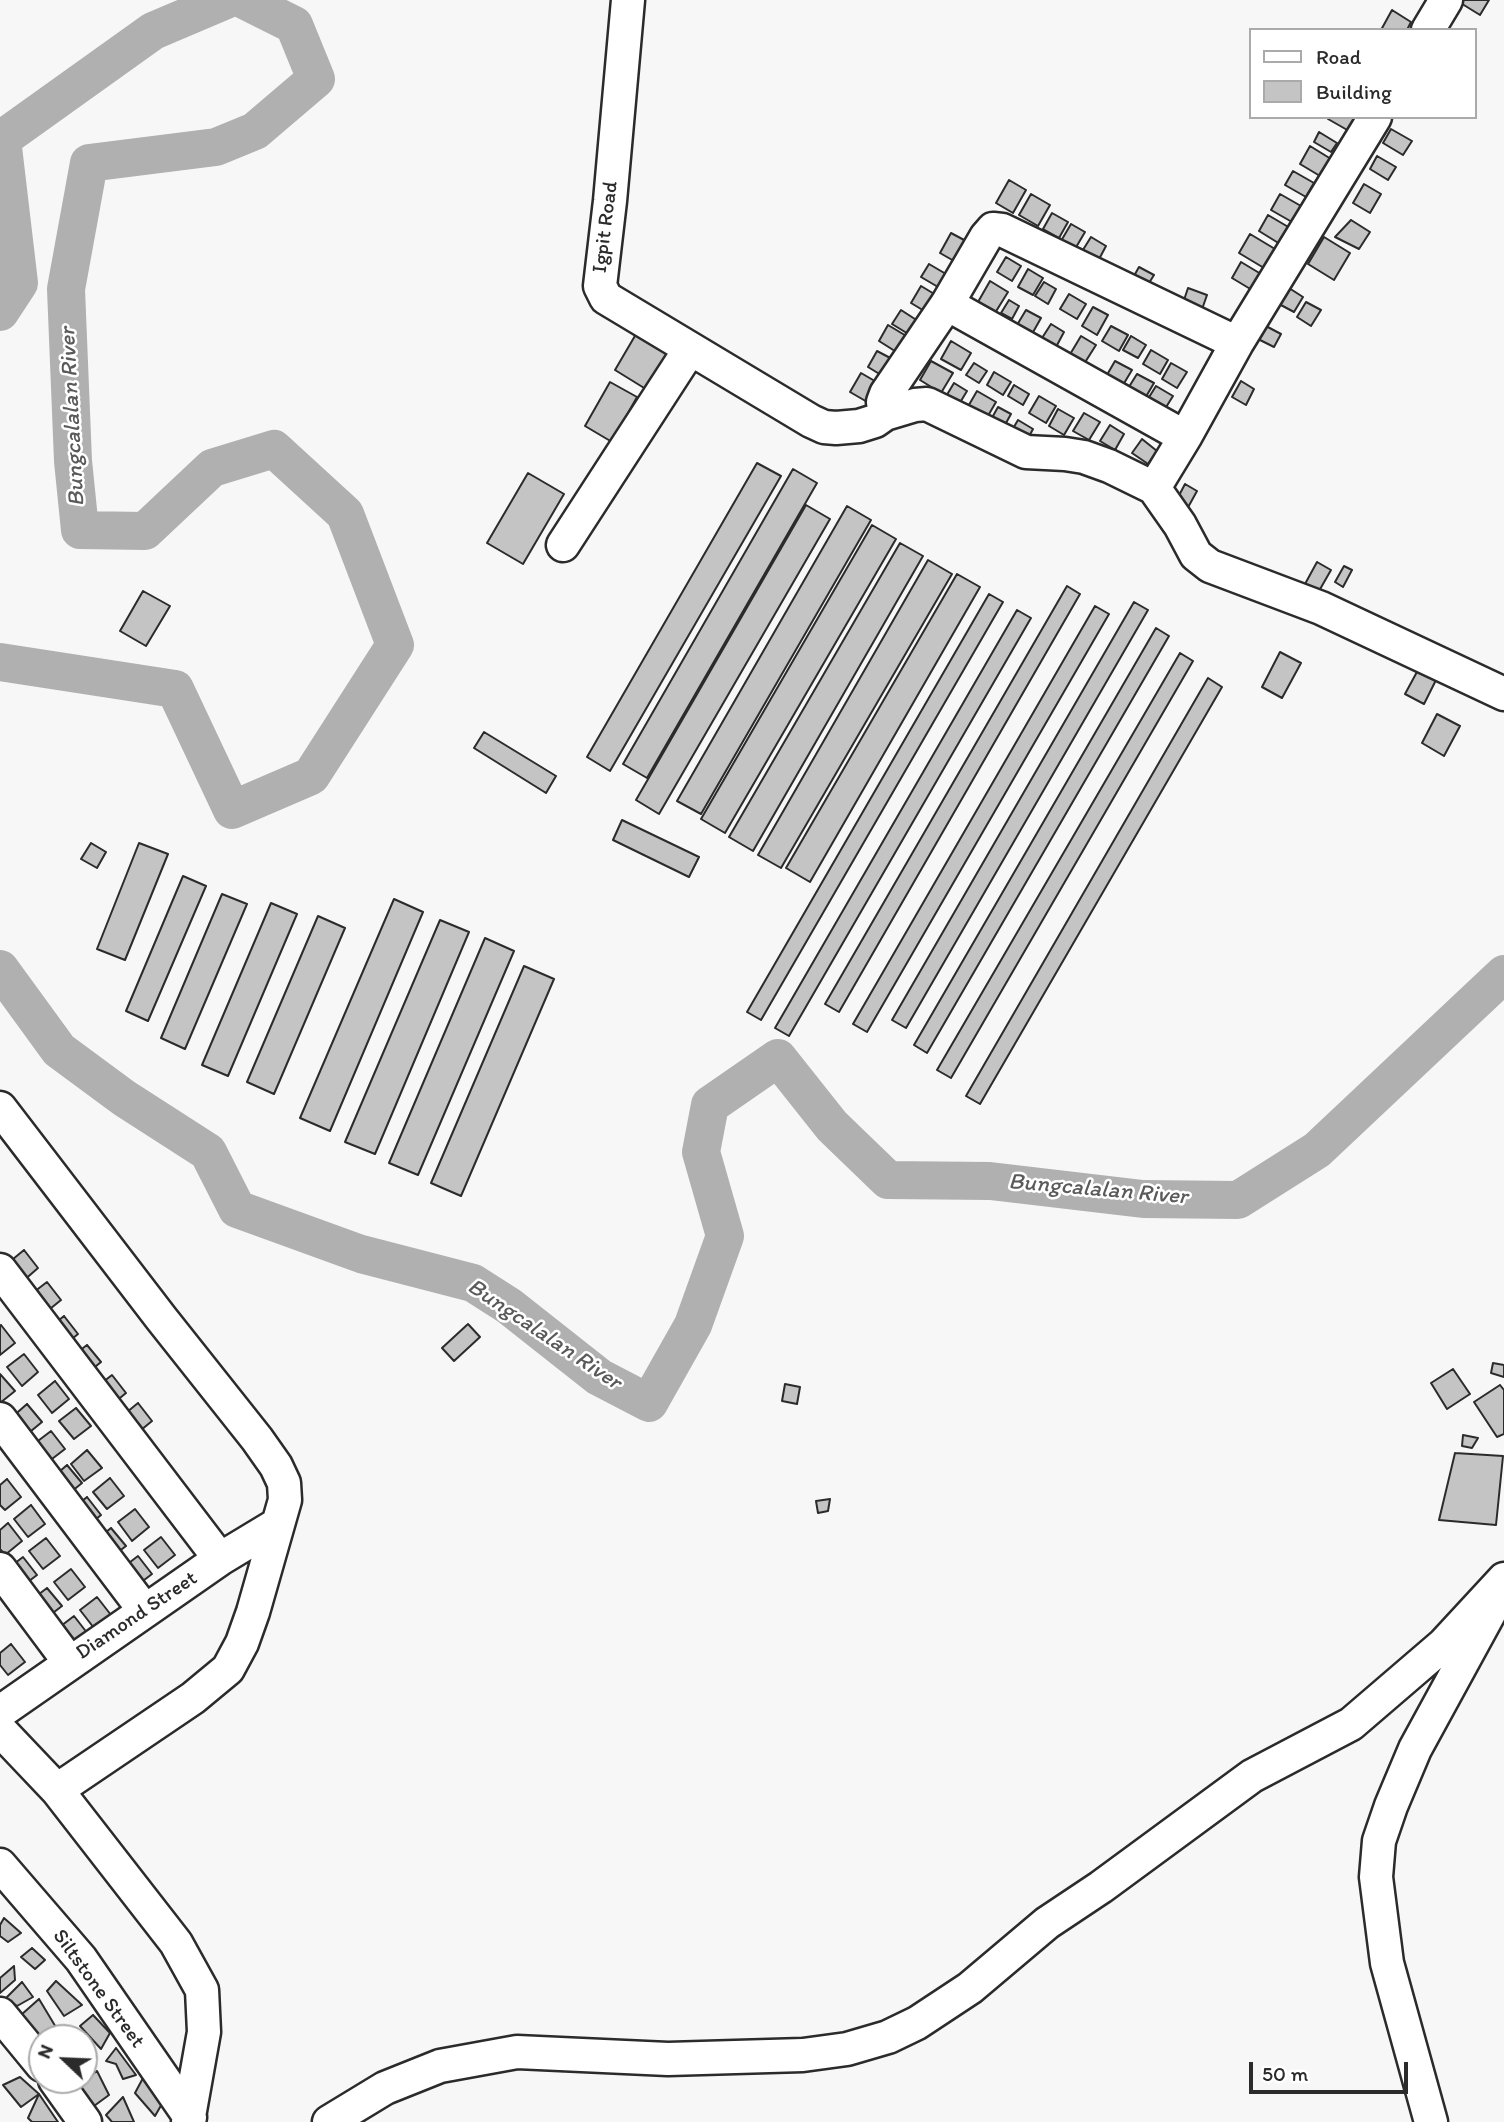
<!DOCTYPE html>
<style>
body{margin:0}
#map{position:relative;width:1504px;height:2122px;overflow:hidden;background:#f7f7f7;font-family:Itim,sans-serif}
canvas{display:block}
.legend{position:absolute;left:1249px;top:28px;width:228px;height:91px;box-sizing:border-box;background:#fff;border:2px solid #aaa;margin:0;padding:9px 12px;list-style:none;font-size:21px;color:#2b2b2b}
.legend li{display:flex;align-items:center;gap:14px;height:35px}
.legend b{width:35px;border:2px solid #aaa}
.north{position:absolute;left:28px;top:2024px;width:70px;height:70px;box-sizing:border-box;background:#fff;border:2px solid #aaa;border-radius:50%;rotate:293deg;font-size:19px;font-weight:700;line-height:28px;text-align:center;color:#2b2b2b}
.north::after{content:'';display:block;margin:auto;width:24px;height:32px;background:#2b2b2b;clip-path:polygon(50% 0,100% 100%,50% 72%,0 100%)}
.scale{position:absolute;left:1249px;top:2062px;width:159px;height:32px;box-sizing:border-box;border:4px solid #2b2b2b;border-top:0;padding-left:9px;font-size:21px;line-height:24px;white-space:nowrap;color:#2b2b2b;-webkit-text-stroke:5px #fff;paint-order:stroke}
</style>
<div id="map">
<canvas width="1504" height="2122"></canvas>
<ul class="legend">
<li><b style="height:9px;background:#fff"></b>Road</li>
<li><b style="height:19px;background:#c4c4c4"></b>Building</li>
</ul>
<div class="north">N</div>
<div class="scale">50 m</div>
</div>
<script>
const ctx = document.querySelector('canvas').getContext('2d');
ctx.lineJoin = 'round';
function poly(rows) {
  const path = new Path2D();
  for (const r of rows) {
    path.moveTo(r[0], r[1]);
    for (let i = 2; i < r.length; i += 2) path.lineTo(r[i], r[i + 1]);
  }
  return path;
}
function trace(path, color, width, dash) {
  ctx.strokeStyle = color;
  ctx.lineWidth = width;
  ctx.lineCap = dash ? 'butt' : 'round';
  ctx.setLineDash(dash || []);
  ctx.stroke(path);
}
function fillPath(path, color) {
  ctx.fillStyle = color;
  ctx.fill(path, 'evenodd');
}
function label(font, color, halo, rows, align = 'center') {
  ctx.font = font + ' Itim,sans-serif';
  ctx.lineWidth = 5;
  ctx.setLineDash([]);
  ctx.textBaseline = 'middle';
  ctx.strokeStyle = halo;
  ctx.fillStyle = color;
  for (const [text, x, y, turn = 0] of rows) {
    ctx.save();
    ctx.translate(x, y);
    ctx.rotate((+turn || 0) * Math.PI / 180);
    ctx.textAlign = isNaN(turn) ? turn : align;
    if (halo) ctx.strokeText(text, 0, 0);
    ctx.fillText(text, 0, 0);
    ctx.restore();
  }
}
trace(poly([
 [0,312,19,283,2,139,153,31,226,0],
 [0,662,175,689,232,810,311,776,395,645,345,514,274,449,212,468,145,531,80,530,73,461,66,289,89,163,216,147,255,131,316,79,294,25,244,0],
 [0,969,59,1050,124,1098,208,1152,237,1209,361,1254,473,1283,509,1306,599,1377,649,1403,693,1325,725,1236,701,1152,710,1105,778,1058,832,1126,888,1180,990,1181,1143,1199,1238,1200,1317,1150,1504,974]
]), '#b0b0b0', 38);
const building = poly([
 [1460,0,1489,0,1480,15,1459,2,1460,0],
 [1392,10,1411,22,1407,30,1381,30,1392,10],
 [1330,117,1357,117,1349,131,1328,119,1330,117],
 [1391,129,1412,141,1403,155,1383,143,1391,129],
 [1319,132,1337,143,1331,152,1314,142,1319,132],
 [1310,146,1331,159,1320,176,1300,164,1310,146],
 [1377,156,1396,167,1388,180,1370,169,1377,156],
 [1293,171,1314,183,1306,197,1285,185,1293,171],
 [1009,180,1026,190,1013,213,996,203,1009,180],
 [1364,184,1381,194,1370,213,1353,203,1364,184],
 [1031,194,1050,205,1038,226,1019,215,1031,194],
 [1280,194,1301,206,1292,222,1271,210,1280,194],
 [1052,213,1068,222,1059,238,1043,229,1052,213],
 [1268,215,1290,228,1280,244,1259,231,1268,215],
 [1351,220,1370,232,1359,249,1335,237,1351,220],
 [1071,224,1085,232,1075,249,1061,241,1071,224],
 [951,233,966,241,954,261,940,253,951,233],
 [1250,234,1280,252,1269,271,1239,253,1250,234],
 [1091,237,1106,246,1097,263,1081,253,1091,237],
 [1324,237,1350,253,1334,280,1308,264,1324,237],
 [1006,257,1021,266,1012,281,997,272,1006,257],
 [1241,262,1261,274,1252,290,1232,278,1241,262],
 [929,264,946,274,938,287,921,277,929,264],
 [1139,267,1154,275,1144,291,1130,283,1139,267],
 [1028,269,1043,278,1033,295,1018,287,1028,269],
 [990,281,1008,292,995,313,978,302,990,281],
 [1044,282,1056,289,1048,304,1035,296,1044,282],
 [921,286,936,295,926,312,911,303,921,286],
 [1188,288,1207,295,1200,315,1181,309,1188,288],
 [1289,288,1303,297,1294,312,1279,304,1289,288],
 [1069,294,1086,304,1077,319,1060,309,1069,294],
 [1009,300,1019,306,1012,319,1001,313,1009,300],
 [1306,302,1321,310,1311,326,1297,317,1306,302],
 [1093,307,1108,315,1097,335,1082,326,1093,307],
 [901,310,918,321,910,335,892,324,901,310],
 [1026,310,1041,318,1032,334,1017,325,1026,310],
 [1051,324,1064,332,1056,347,1042,338,1051,324],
 [888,325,908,337,898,353,879,341,888,325],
 [1264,325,1281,334,1274,347,1256,338,1264,325],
 [1111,326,1128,335,1119,351,1102,341,1111,326],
 [639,329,673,349,649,391,615,370,639,329],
 [1081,336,1096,345,1084,364,1069,356,1081,336],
 [1131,336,1146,345,1138,358,1123,350,1131,336],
 [951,341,971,353,961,370,941,359,951,341],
 [1151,350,1168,360,1160,374,1143,364,1151,350],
 [877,351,896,361,886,378,868,367,877,351],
 [931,361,953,373,941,393,920,380,931,361],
 [1115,361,1132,370,1120,390,1104,380,1115,361],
 [974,363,987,371,979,383,966,375,974,363],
 [1171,363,1187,372,1177,388,1162,379,1171,363],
 [994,372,1011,382,1003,395,987,385,994,372],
 [861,373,880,384,869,403,850,392,861,373],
 [1137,374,1154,383,1144,400,1127,390,1137,374],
 [1241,381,1254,389,1246,405,1232,397,1241,381],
 [610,382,637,397,612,442,585,426,610,382],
 [954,383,967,391,958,406,945,398,954,383],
 [1014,385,1029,394,1023,405,1008,396,1014,385],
 [1156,386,1173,396,1163,412,1146,402,1156,386],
 [977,391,996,402,985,421,966,410,977,391],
 [1039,396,1056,406,1046,423,1029,413,1039,396],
 [998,407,1011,414,1001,432,988,425,998,407],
 [1058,409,1074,418,1064,435,1049,426,1058,409],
 [1084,413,1100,422,1089,440,1073,431,1084,413],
 [1018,420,1033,429,1024,446,1008,437,1018,420],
 [1110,425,1124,434,1115,450,1100,441,1110,425],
 [1142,439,1157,451,1148,464,1132,453,1142,439],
 [757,463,781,476,610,771,587,757,757,463],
 [793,469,817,483,647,778,623,764,793,469],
 [528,473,564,494,523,564,487,543,528,473],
 [1185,484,1197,491,1186,511,1174,505,1185,484],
 [806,505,830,519,659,814,636,800,806,505],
 [847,506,871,520,701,814,677,801,847,506],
 [872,525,896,539,725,833,701,819,872,525],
 [900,543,923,556,753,851,729,837,900,543],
 [928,560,952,574,781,868,758,855,928,560],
 [1317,562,1331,570,1319,591,1305,584,1317,562],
 [1344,566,1352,570,1343,587,1335,582,1344,566],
 [957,574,980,587,810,882,786,868,957,574],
 [1067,586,1080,594,839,1012,825,1004,1067,586],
 [143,591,170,606,146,646,120,631,143,591],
 [989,594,1003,602,761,1020,747,1012,989,594],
 [1134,602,1148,610,906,1028,892,1020,1134,602],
 [1095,606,1109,614,867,1032,853,1024,1095,606],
 [1017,610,1031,618,789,1036,775,1028,1017,610],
 [1156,628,1169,636,927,1053,914,1045,1156,628],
 [1280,652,1301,663,1282,698,1262,687,1280,652],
 [1180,653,1193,661,951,1078,937,1070,1180,653],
 [1418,670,1436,680,1424,704,1405,694,1418,670],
 [1208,678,1222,687,980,1104,966,1096,1208,678],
 [1437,714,1460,726,1444,756,1422,743,1437,714],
 [484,732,556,776,546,793,474,748,484,732],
 [622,820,699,857,689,877,613,840,622,820],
 [91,843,106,852,97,868,81,859,91,843],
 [139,843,168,854,125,960,97,949,139,843],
 [183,876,206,886,148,1021,126,1011,183,876],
 [222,894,247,904,185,1049,161,1038,222,894],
 [394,899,423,912,330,1131,300,1118,394,899],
 [271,903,297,914,228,1076,202,1065,271,903],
 [318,916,345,928,274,1094,247,1082,318,916],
 [440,920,469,932,375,1154,345,1142,440,920],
 [485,938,514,951,418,1175,389,1163,485,938],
 [524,966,554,979,461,1196,431,1183,524,966],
 [24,1250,38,1268,22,1282,7,1264,24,1250],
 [47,1282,61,1300,45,1313,30,1295,47,1282],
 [64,1316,78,1334,61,1348,47,1330,64,1316],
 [468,1324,480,1337,454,1361,442,1348,468,1324],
 [1,1325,15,1343,0,1355,0,1326,1,1325],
 [87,1345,101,1362,84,1376,70,1358,87,1345],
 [24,1354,38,1372,22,1386,7,1367,24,1354],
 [1493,1363,1504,1365,1504,1377,1491,1373,1493,1363],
 [1453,1369,1470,1394,1447,1409,1431,1383,1453,1369],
 [0,1374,15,1391,0,1403,0,1374],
 [112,1375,126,1393,109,1407,94,1389,112,1375],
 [55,1381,69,1399,52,1413,38,1395,55,1381],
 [785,1384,800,1387,797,1404,782,1401,785,1384],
 [1500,1385,1504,1390,1504,1434,1497,1437,1474,1402,1500,1385],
 [138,1403,152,1421,135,1435,121,1417,138,1403],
 [27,1404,42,1422,25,1436,11,1418,27,1404],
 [76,1408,91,1426,74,1439,59,1421,76,1408],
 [51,1431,65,1449,48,1462,34,1444,51,1431],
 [1463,1435,1478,1438,1472,1448,1462,1446,1463,1435],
 [87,1450,102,1468,84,1481,71,1464,87,1450],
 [1455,1453,1503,1456,1496,1525,1439,1520,1455,1453],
 [67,1465,82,1483,65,1497,51,1479,67,1465],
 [110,1478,124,1496,107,1509,93,1492,110,1478],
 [7,1479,21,1497,5,1510,0,1505,0,1485,7,1479],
 [87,1497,101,1515,84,1529,70,1511,87,1497],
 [830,1499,828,1511,818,1513,816,1501,830,1499],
 [31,1505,45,1524,28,1537,14,1519,31,1505],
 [135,1509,149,1527,132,1541,118,1522,135,1509],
 [8,1523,22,1541,5,1555,0,1549,0,1530,8,1523],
 [111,1528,126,1546,109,1559,95,1541,111,1528],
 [161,1537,175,1555,158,1568,144,1550,161,1537],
 [46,1538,60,1556,43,1569,29,1551,46,1538],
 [138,1556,152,1574,135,1587,121,1569,138,1556],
 [23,1557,37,1575,20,1588,6,1570,23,1557],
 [71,1569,85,1587,68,1600,54,1582,71,1569],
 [47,1588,62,1606,45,1619,30,1601,47,1588],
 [97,1597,111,1615,94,1628,80,1610,97,1597],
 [74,1616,88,1634,71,1647,57,1629,74,1616],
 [11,1644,25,1662,8,1675,0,1665,0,1653,11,1644],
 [4,1918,21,1933,8,1942,0,1936,0,1925,4,1918],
 [32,1948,45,1960,35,1969,21,1957,32,1948],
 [14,1966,15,1980,0,1993,0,1978,14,1966],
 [56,1981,82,2005,64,2016,47,1991,56,1981],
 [22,1982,33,1997,17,2006,6,1998,22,1982],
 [39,1999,57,2029,47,2038,42,2038,42,2042,21,2015,39,1999],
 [93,2015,110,2033,101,2049,80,2026,93,2015],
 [116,2048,136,2075,123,2079,116,2064,106,2061,116,2048],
 [97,2071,109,2095,94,2106,77,2085,97,2071],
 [20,2077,39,2094,21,2107,3,2085,20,2077],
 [143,2078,163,2102,155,2116,135,2093,143,2078],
 [39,2094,58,2122,32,2122,28,2118,39,2094],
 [123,2097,134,2122,112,2122,106,2115,123,2097]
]);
fillPath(building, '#c4c4c4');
trace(building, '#2b2b2b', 2);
const minor = poly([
 [628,0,610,201,600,286,606,298,811,421,824,427,836,428,859,426,875,421,885,414,915,405,927,404,1026,452,1065,454,1084,457,1109,466,1154,488,1180,525,1196,555,1210,566,1321,608,1504,694],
 [1428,30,1446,0],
 [947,304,1185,437],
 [885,414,883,402,886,394,947,304,986,237,993,229,1002,230,1237,343],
 [1154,488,1185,437,1237,343,1375,117],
 [563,545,690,349],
 [0,1108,161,1318,257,1439,276,1466,284,1483,285,1500,253,1612,242,1643,228,1669,193,1698,57,1790],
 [0,1270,220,1559],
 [0,1419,145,1611],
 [0,1569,70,1663],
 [0,1712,220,1559,278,1524],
 [0,1730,57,1790,176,1943,202,1990,204,2032,188,2122],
 [0,1865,81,1959,190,2117],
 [0,2014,42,2065],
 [55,2080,85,2122],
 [329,2122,385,2088,440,2066,517,2052,668,2059,803,2055,847,2049,888,2037,917,2023,970,1988,1047,1923,1101,1887,1252,1776,1351,1724,1443,1645,1504,1579],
 [1431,2122,1387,1963,1376,1877,1379,1841,1391,1806,1415,1749,1491,1610]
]);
trace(minor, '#2b2b2b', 37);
trace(minor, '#fff', 32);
label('21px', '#2b2b2b', '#fff', [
 ["Igpit Road",606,227,-83],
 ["Diamond Street",137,1616,-34],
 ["Siltstone Street",98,1989,54]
]);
label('italic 23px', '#5a5a5a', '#fff', [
 ["Bungcalalan River",73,417,-93],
 ["Bungcalalan River",1098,1190,5],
 ["Bungcalalan River",544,1335,34]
]);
</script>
